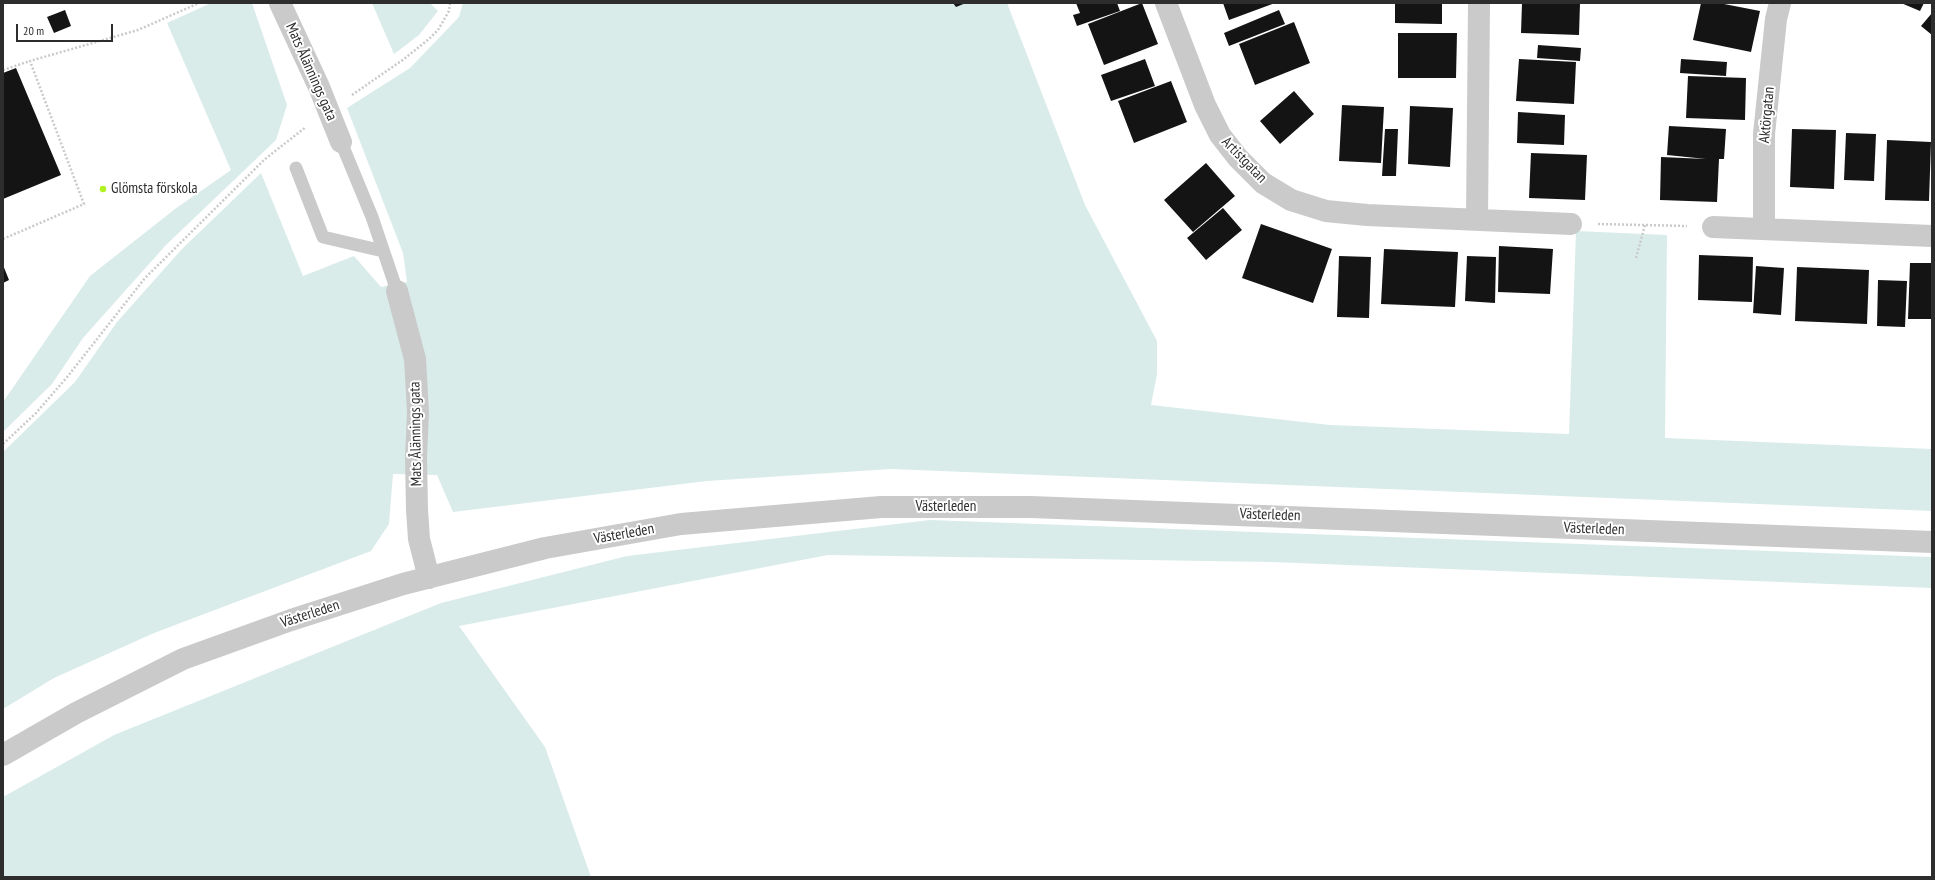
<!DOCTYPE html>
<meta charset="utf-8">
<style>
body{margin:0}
#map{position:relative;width:1935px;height:880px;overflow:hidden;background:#fff;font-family:"PT Sans Narrow",sans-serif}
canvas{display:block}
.frame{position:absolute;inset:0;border:4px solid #2d2d2d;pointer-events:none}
.scale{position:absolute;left:16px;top:24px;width:97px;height:18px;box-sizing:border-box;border:2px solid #2d2d2d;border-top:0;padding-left:5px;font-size:12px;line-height:14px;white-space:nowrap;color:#2d2d2d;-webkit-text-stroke:3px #fff;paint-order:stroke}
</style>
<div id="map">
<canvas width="1935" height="880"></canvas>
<div class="frame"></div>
<div class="scale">20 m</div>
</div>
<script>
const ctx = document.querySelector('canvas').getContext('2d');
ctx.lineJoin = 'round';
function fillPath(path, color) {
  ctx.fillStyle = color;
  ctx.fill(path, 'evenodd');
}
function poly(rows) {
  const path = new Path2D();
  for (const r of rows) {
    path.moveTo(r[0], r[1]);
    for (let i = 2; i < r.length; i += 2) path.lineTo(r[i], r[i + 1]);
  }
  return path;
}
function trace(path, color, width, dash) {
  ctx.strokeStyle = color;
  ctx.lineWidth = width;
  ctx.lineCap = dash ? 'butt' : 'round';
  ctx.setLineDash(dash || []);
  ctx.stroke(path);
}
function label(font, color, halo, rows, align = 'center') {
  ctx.font = font + ' "PT Sans Narrow",sans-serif';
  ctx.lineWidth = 4;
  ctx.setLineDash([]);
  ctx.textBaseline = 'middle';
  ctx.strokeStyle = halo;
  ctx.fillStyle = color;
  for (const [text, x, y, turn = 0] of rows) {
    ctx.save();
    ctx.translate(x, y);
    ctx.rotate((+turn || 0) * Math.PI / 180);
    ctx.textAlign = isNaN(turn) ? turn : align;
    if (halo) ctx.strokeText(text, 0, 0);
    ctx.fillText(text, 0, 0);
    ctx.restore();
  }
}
fillPath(poly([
 [211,3,252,3,287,105,276,140,166,245,83,338,52,384,3,432,3,402,90,276,175,209,231,170,167,23],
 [372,3,430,3,438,11,419,35,394,54],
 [463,3,1007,3,1085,205,1157,341,1157,374,1151,405,1330,425,1569,434,1576,231,1667,235,1665,438,1932,449,1932,511,891,469,707,481,453,512,437,475,393,474,389,524,371,551,154,633,54,678,3,709,3,452,75,382,117,322,182,249,261,173,303,276,354,256,381,287,407,282,403,253,347,108,410,68,459,17],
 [930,520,1932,557,1932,588,1271,562,828,555,459,626,545,747,591,877,3,877,3,797,114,735,441,603,627,556]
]), '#d9ece9');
fillPath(poly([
 [953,3,966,3,956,7],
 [1076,3,1117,3,1120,11,1077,26,1073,15,1080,13],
 [1142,3,1158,44,1104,65,1088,24],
 [1223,3,1275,3,1229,20],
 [1395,3,1442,3,1442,24,1395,23],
 [1522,3,1580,3,1579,35,1521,33],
 [1701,3,1719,3,1760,11,1751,52,1693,40],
 [1901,3,1924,3,1920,11],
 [65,10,71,26,54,33,47,17],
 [1279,10,1285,24,1229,46,1224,33],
 [1932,13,1932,35,1921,26],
 [1294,22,1310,63,1255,85,1239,44],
 [1398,33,1457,33,1456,78,1398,78],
 [1538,45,1581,48,1580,61,1537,58],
 [1145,59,1155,86,1111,101,1101,75],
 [1519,59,1576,62,1574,104,1516,101],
 [1681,59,1727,62,1726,76,1680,73],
 [16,68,61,175,3,199,3,73],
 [1688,76,1746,78,1745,120,1686,118],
 [1171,81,1187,122,1134,143,1118,101],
 [1294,91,1314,114,1280,144,1260,121],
 [1342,105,1384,107,1381,163,1339,161],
 [1410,106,1453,108,1450,167,1408,164],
 [1518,112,1565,115,1564,145,1517,143],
 [1669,126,1726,129,1724,159,1719,159,1717,202,1660,200,1661,157,1706,159,1667,155],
 [1385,129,1398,129,1396,176,1382,176],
 [1792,129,1836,130,1834,189,1790,187],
 [1846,133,1876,134,1874,181,1844,180],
 [1887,140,1931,142,1929,201,1885,200],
 [1531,153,1587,155,1585,200,1529,198],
 [1206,163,1235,196,1193,232,1164,200],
 [1223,208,1242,230,1206,260,1187,238],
 [1261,224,1332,249,1313,303,1242,278],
 [1499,246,1553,249,1550,294,1498,292],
 [1384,249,1458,252,1455,307,1381,304],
 [1699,255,1753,257,1752,302,1698,300],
 [1339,256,1371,257,1369,318,1337,317],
 [1467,256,1496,257,1495,303,1465,301],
 [1910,263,1932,263,1932,319,1908,319],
 [3,265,9,280,3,283],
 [1756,266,1784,268,1781,315,1753,313],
 [1797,267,1869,270,1867,324,1795,321],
 [1878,280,1907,281,1905,327,1877,326]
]), '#141414');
trace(poly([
 [3,70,30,61],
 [352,95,404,59,429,39,438,30,449,11,450,3],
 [1598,224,1687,226],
 [3,239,84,204,30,61,138,30,199,3],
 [1636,258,1645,225],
 [3,444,36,413,68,376,145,278,265,159,306,127]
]), '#cacaca', 2.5, [2, 2]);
trace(poly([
 [341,142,372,217,397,291],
 [296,168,323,237,383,251]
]), '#cacaca', 13);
trace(poly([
 [280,3,319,87,341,142],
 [1166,3,1205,105,1220,135,1238,158,1263,183,1291,200,1326,211,1367,215,1571,224],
 [1477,219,1479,3],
 [1713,227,1932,236],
 [1764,228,1764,134,1776,19,1780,3],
 [397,291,415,359,418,412,416,457,417,510,419,539,429,578],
 [3,755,76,713,183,659,291,620,403,584,545,548,681,524,881,507,1031,507,1932,542]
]), '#cacaca', 22);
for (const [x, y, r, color] of [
 [103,189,4,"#b2f121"]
]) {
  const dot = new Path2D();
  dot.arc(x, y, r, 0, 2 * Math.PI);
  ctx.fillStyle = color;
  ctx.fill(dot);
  trace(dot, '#fff', 1.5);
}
label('15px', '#2d2d2d', '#fff', [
 ["Mats Ålännings gata",311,72,66],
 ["Aktörgatan",1767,115,-85],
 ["Artistgatan",1244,160,46],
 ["Mats Ålännings gata",416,434,-91],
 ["Västerleden",946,507],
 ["Västerleden",1270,515,2],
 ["Västerleden",1594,529,2],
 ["Västerleden",624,534,-10],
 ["Västerleden",310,614,-18]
]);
label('15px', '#2d2d2d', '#fff', [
 ["Glömsta förskola",111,189]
], 'left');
</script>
